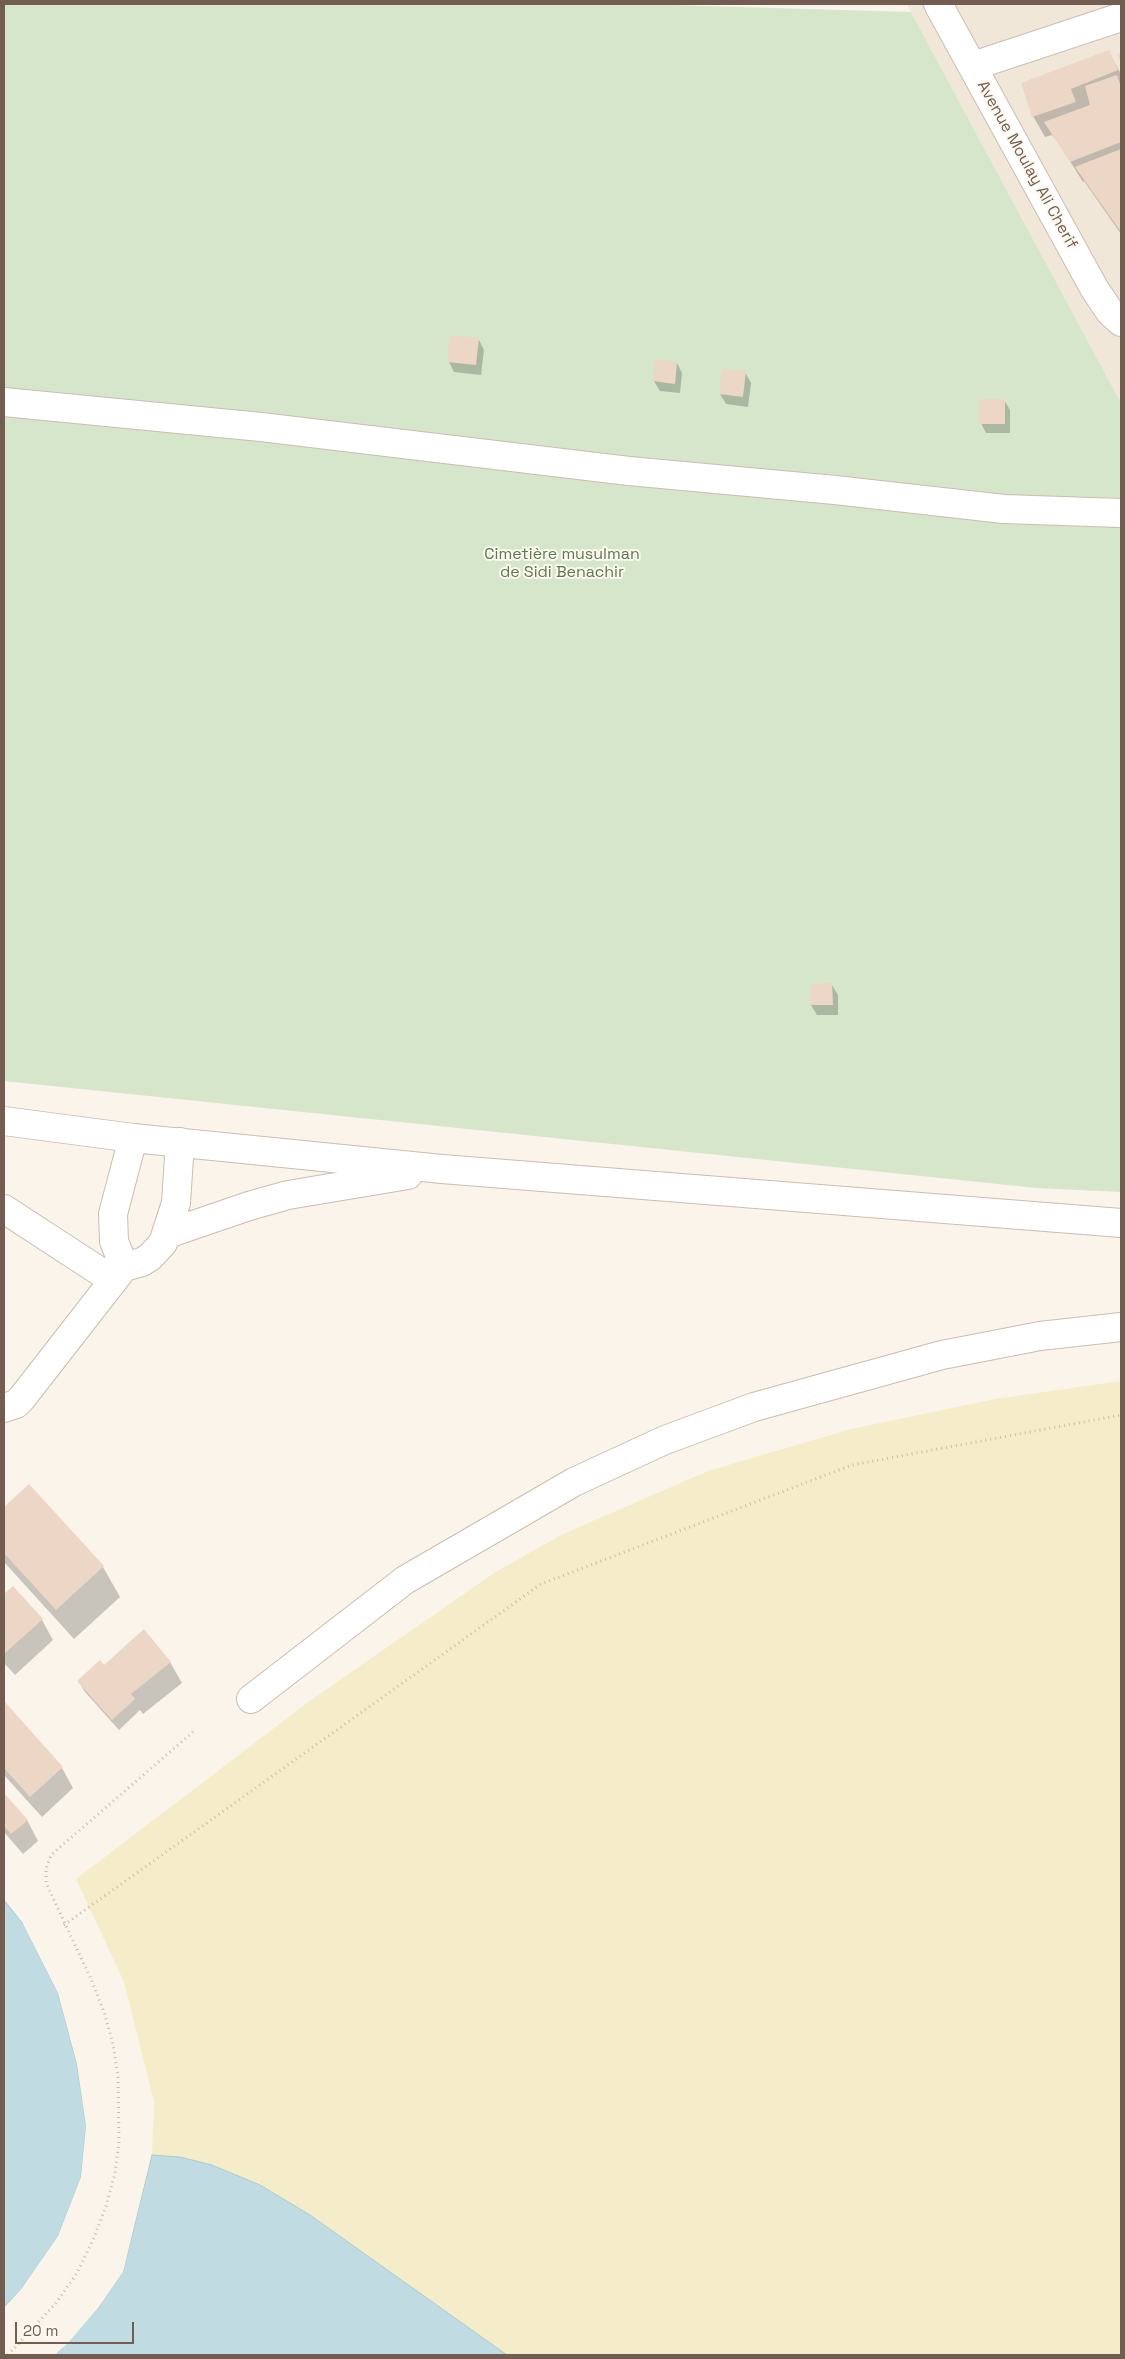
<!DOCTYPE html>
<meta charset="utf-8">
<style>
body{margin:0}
#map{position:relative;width:1125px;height:2359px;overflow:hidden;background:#faf4ea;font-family:"Space Grotesk",sans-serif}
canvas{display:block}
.frame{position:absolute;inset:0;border:5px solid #725d50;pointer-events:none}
.scale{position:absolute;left:15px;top:2322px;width:119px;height:22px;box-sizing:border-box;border:2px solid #725d50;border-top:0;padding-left:6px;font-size:15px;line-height:18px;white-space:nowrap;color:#725d50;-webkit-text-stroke:4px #fdf8f0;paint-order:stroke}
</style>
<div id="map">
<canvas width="1125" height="2359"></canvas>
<div class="frame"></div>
<div class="scale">20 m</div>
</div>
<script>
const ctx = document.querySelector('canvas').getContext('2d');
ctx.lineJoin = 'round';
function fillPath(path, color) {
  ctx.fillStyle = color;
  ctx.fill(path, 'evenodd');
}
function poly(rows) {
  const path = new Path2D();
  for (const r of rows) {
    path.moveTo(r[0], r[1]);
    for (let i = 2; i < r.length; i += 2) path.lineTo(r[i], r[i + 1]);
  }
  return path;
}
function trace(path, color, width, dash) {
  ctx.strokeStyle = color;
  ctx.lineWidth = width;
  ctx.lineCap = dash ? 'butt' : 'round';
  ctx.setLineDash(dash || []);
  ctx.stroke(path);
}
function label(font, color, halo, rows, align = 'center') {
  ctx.font = font + ' "Space Grotesk",sans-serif';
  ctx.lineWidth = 4;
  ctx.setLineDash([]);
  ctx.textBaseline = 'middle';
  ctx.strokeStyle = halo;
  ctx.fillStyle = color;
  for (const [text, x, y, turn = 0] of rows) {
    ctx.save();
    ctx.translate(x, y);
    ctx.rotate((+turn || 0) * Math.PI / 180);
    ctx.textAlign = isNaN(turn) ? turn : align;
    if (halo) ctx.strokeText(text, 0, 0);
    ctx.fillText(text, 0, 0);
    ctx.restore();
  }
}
fillPath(poly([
 [907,4,1121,4,1121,403,911,12]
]), '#f1e7d9');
fillPath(poly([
 [4,4,636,4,911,12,1121,403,1121,1192,1037,1188,4,1081]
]), '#d5e6ca');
fillPath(poly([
 [1121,1381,1121,2355,507,2355,310,2215,260,2185,212,2165,180,2157,152,2155,154,2102,124,1982,76,1879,311,1700,494,1573,561,1535,708,1471,851,1429,995,1399]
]), '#f5edc9');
const water = poly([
 [4,1900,23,1924,58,1993,77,2065,86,2126,81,2177,58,2236,22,2288,4,2307,4,1900],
 [152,2155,180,2157,212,2165,260,2185,310,2215,507,2355,56,2355,98,2308,123,2272,152,2155]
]);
fillPath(water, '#c0dce2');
trace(water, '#a8cbd2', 1);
fillPath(poly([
 [25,1922,60,1992,79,2064,88,2126,83,2178,60,2237,24,2290,4,2309,22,2288,58,2236,81,2177,86,2126,77,2064,58,1993,23,1924],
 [152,2152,123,2272,98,2308,67,2344,54,2355,96,2307,121,2271,149,2154]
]), '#faf4ea');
fillPath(poly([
 [1108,51,1121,74,1121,234,1084,181,1083,182,1058,142,1052,135,1045,137,1033,116],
 [479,340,484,350,481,375,454,372,449,362],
 [677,363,682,373,680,393,660,391,654,381],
 [745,372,751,383,748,407,726,404,720,394],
 [1004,400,1010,410,1010,433,986,433,981,423],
 [811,985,832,985,838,995,838,1015,817,1015,811,1005],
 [29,1486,103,1567,120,1597,74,1639,4,1562,4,1509],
 [13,1587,42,1620,53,1640,15,1675,4,1663,4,1596],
 [170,1662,182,1683,143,1714,140,1710,119,1730,85,1692,79,1682,104,1667],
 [4,1703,62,1768,73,1788,42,1817,4,1775],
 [4,1795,27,1820,38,1841,23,1854,4,1832]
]), '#0003');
fillPath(poly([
 [1109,50,1118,70,1071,89,1076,102,1032,117,1021,83],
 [1121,53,1121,64,1117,54],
 [1117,75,1121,87,1121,142,1070,162,1044,122,1090,105,1085,86],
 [1121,149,1121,232,1075,167],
 [450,335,479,338,476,365,447,362],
 [655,359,677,362,675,384,653,381],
 [722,369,746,371,743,397,719,394],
 [979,399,1005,399,1005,424,979,424],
 [832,983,833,1005,810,1005,810,984],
 [29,1484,104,1566,56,1610,4,1553,4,1507],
 [13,1586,43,1619,4,1654,4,1594],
 [144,1629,171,1662,131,1694,135,1699,112,1720,77,1681,100,1660,104,1665],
 [4,1701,63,1767,30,1797,4,1768],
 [4,1793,28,1820,11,1834,4,1826]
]), '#ecd6c5');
const minor = poly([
 [938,4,1094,288,1110,312,1121,322],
 [973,66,1121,17],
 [4,402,261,427,629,471,835,490,1004,509,1121,513],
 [4,1121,133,1138,442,1169,1121,1223],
 [4,1209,113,1280],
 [167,1234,249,1206,288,1195,408,1175],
 [124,1267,114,1241,113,1214,133,1138],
 [4,1408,16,1404,22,1398,124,1267,142,1262,150,1257,163,1243,176,1203,180,1142],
 [251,1699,405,1580,574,1482,665,1440,754,1407,942,1355,1040,1336,1121,1327]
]);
trace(minor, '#cbbdb1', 30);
trace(poly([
 [64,1925,541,1584,852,1465,1121,1415],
 [8,2355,56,2303,77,2273,93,2240,106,2206,115,2173,119,2142,118,2077,113,2044,104,2012,91,1979,46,1883,46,1869,51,1855,194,1731]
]), '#d1b9a8', 3, [1, 4]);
trace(minor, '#fff', 28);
label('16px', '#725d50', '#fdf8f0', [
 ["Avenue Moulay Ali Cherif",1027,165,61]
]);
label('16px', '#597b4d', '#fdf8f0', [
 ["Cimetière musulman",562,555],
 ["de Sidi Benachir",562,573]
]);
</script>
